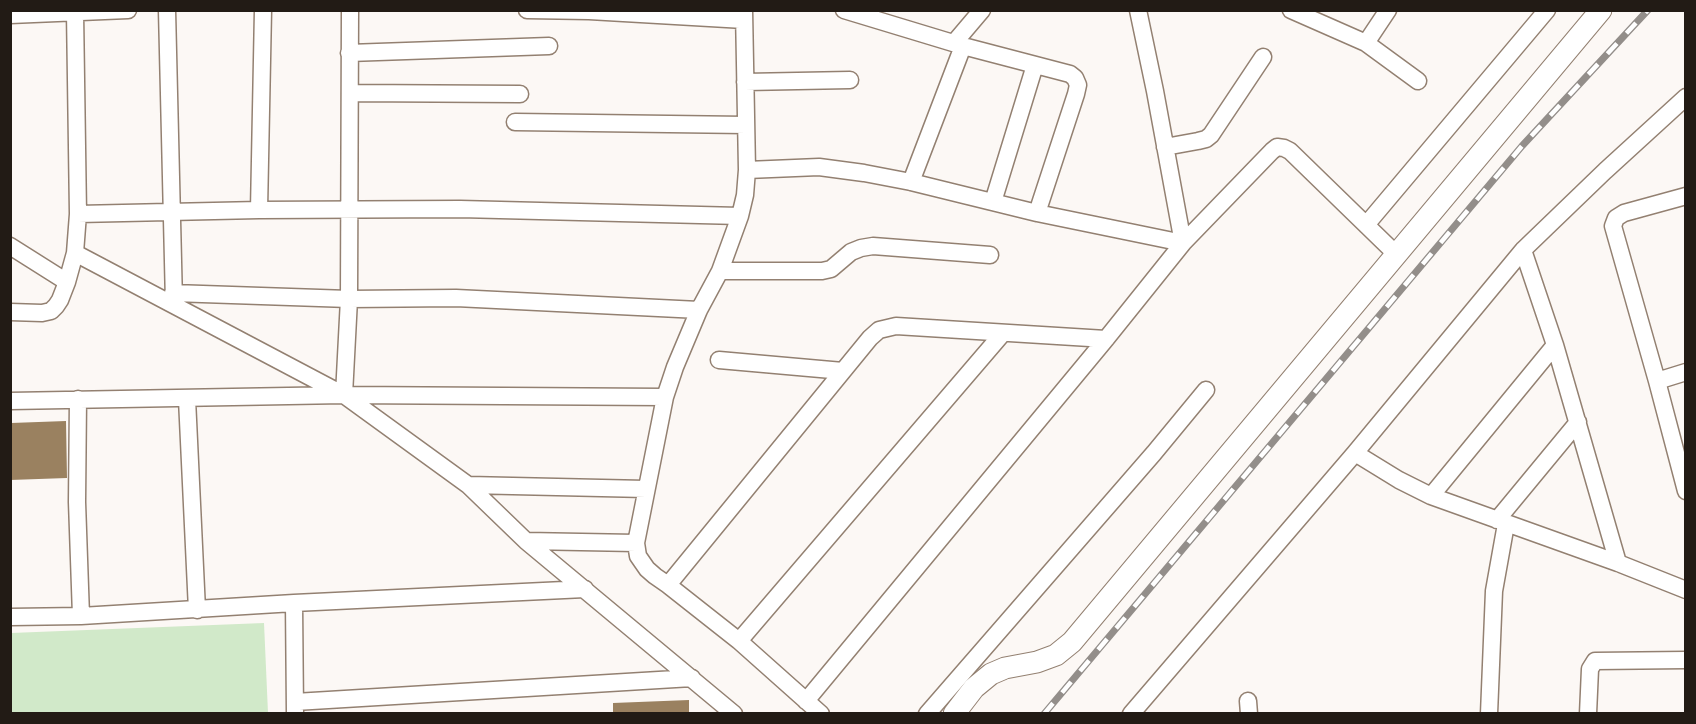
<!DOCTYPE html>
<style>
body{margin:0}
#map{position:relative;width:1696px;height:724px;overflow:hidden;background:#fcf8f5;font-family:Overpass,sans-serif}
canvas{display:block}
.frame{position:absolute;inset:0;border:12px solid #221b15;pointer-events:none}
</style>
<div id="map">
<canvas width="1696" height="724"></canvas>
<div class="frame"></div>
</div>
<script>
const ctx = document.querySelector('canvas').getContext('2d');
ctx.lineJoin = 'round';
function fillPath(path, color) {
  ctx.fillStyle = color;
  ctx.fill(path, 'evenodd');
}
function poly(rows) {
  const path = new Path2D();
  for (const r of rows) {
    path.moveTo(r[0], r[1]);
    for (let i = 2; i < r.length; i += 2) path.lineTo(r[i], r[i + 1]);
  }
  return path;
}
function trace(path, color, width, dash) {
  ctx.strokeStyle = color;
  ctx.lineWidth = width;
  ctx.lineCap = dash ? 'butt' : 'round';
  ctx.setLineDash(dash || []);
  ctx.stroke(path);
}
fillPath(poly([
 [264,623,268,713,11,713,11,633]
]), '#d1e9c9');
fillPath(poly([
 [66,421,67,478,10,480,11,423],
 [689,700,689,714,613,714,613,703]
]), '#9a8160');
const minor = poly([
 [167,10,174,303],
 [527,10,589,11,744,20],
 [744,10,747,170,745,195,740,216,720,271,699,310,675,367,665,397,636,543,638,556,647,569,655,576,668,585,739,641,821,714],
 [844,10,963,46,1070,74,1075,78,1078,85,1076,94,1037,213],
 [1291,10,1366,43,1418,81],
 [75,12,78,214,75,253],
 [10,15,128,10],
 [954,43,982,10],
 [1366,43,1388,10],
 [349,53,549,46],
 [745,82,850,80],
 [350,93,520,94],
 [515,122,746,125],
 [1165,147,1198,141,1206,139,1211,135,1263,57],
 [747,170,819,167,864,173,911,182,1037,213,1183,243,1155,91,1138,10],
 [911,182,963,46],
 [1686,196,1624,213,1616,218,1613,226,1657,381,1686,491],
 [993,202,1035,65],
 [259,210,263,10],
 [78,214,259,210,460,209,740,216],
 [1366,225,1547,10],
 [10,246,67,282],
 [1523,250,1555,345,1618,563],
 [720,271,822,271,831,269,851,252,861,248,873,246,990,255],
 [173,293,349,299,456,298,699,310],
 [10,312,42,313,51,311,56,306,60,300,67,282,75,253,344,395,665,397],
 [719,360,843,371],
 [1657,381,1686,372],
 [344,395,349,299,350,10],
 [78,399,77,502,81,616],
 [187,399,197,610],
 [10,401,344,395,468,485,526,541,734,714],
 [1355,453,1399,480,1431,496,1618,563,1686,590],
 [468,485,646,489],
 [1431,496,1555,345],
 [1497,520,1578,422],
 [526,541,636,543],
 [668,585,843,371,870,338,879,330,896,326,1106,339],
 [294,603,295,713],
 [10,617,81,616,294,603,585,589],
 [739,641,1003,333],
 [806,701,1106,339,1183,243,1272,151,1277,147,1284,148,1290,151,1397,255],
 [1248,701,1249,714],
 [295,702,692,678],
 [927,714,1154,453,1206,390],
 [1131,714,1355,453,1523,250,1605,171,1686,97],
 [1489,714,1494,591,1506,524],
 [1588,714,1590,669,1595,661,1686,660]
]);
const tertiary = poly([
 [954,714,974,688,991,674,1005,668,1037,662,1056,655,1072,642,1601,10]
]);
trace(minor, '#938071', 19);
trace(tertiary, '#938071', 23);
trace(minor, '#fff', 16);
trace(tertiary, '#fff', 21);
const rail = poly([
 [1044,714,1522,146,1648,10]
]);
trace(rail, '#938e8a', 7);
trace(rail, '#fff', 4.5, [14]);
</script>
